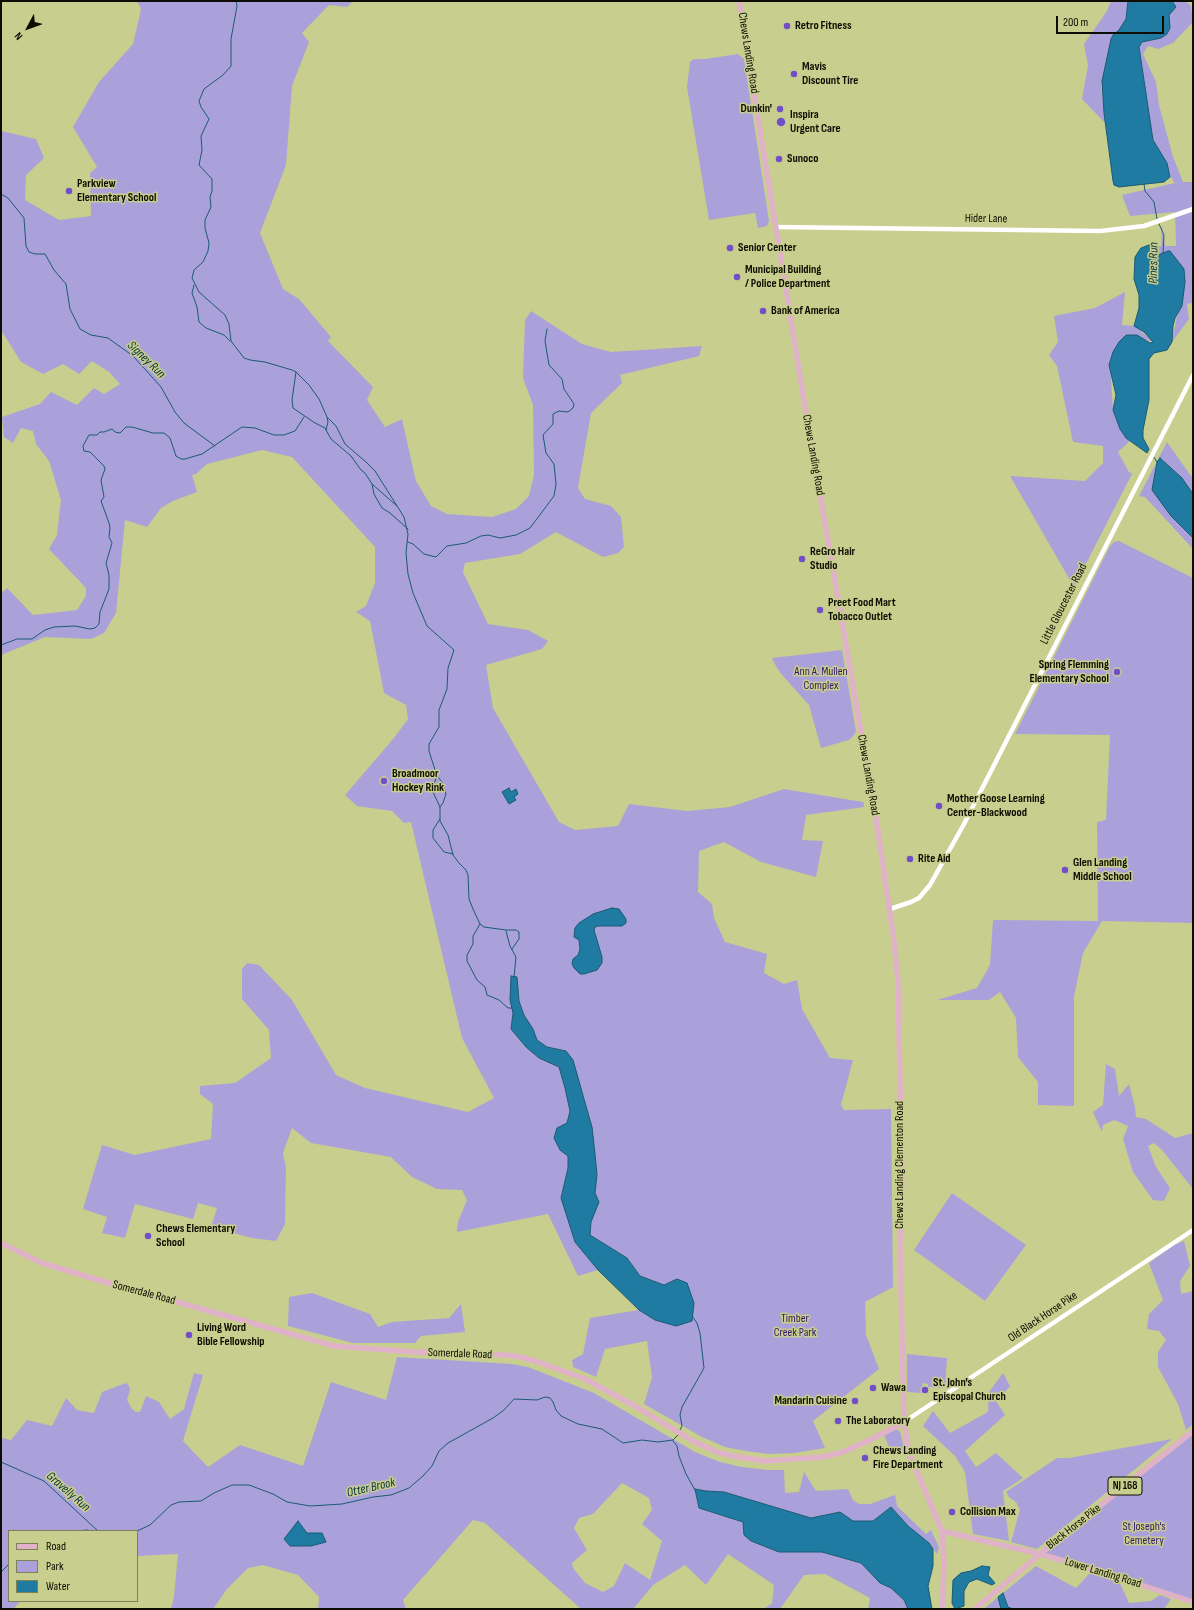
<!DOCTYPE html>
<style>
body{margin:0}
#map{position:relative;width:1194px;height:1610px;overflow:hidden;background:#c8ce8d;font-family:"Sofia Sans Condensed",sans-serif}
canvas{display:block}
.frame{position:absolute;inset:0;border:2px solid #0c0d00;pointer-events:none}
.legend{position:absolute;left:8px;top:1530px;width:130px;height:72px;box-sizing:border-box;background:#c8ce8d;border:1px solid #7d8155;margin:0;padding:5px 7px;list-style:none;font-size:12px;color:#0c0d00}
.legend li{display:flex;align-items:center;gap:8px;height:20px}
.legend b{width:20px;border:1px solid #7d8155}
.north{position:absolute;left:8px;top:8px;width:40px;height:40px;-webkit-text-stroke:3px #c8ce8d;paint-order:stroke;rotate:229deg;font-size:11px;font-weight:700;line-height:16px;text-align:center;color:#0c0d00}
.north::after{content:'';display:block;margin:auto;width:14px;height:18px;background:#0c0d00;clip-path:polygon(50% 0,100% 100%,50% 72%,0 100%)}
.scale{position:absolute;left:1056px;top:16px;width:108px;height:18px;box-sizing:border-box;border:2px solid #0c0d00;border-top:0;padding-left:5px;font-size:12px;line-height:14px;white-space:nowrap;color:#0c0d00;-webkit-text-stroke:3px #c8ce8d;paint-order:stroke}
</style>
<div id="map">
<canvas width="1194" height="1610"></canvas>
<div class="frame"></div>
<ul class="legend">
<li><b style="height:5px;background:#e0b2c7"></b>Road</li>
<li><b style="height:11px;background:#aba1da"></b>Park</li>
<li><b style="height:11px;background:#207ba3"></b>Water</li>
</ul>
<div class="north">N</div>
<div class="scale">200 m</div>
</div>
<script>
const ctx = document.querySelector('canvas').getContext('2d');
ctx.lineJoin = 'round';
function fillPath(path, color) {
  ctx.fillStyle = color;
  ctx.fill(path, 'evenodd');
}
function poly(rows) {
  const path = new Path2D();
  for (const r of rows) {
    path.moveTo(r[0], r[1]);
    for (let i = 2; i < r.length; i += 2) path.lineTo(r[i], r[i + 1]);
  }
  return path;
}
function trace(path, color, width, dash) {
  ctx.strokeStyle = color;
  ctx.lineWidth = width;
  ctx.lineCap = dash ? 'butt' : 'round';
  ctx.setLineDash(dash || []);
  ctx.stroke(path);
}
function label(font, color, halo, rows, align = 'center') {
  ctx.font = font + ' "Sofia Sans Condensed",sans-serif';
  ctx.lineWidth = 3;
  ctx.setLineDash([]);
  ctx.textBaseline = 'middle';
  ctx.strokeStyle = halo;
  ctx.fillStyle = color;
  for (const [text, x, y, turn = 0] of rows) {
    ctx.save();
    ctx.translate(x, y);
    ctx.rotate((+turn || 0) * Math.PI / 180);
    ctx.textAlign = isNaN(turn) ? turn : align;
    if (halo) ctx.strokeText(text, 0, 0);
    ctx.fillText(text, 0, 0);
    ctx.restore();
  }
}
fillPath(poly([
 [137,1,353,1,347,7,329,5,302,33,309,42,292,86,286,165,260,233,283,289,299,299,331,337,328,341,373,387,367,400,385,427,402,419,416,481,431,506,447,514,492,517,516,509,529,496,534,475,533,405,523,378,525,320,531,311,582,344,611,352,702,346,699,356,620,375,622,383,591,413,578,488,585,499,611,506,621,517,624,547,618,553,603,557,556,532,520,554,465,563,463,572,488,624,528,630,548,641,542,649,486,665,493,708,559,822,575,830,618,826,629,804,687,811,730,807,784,789,863,802,864,804,864,807,806,815,802,840,823,841,816,877,761,862,724,842,699,851,698,892,712,904,714,918,725,942,767,954,764,973,784,984,797,980,802,1009,830,1058,853,1060,841,1105,844,1110,891,1109,893,1287,865,1302,866,1335,879,1369,813,1421,825,1448,794,1453,769,1454,746,1451,725,1447,702,1437,644,1404,652,1377,647,1341,605,1349,596,1377,573,1367,572,1360,583,1354,590,1318,639,1310,655,1320,677,1279,664,1285,640,1276,627,1258,590,1235,591,1222,599,1202,595,1193,597,1175,592,1127,584,1097,566,1051,547,1047,537,1040,533,1029,524,1015,519,1001,516,977,510,1000,513,1013,511,1029,526,1047,539,1058,559,1067,565,1088,570,1111,567,1123,557,1128,560,1150,568,1155,568,1168,561,1198,575,1242,598,1270,578,1276,548,1214,457,1232,458,1222,467,1200,462,1190,437,1189,412,1177,391,1157,311,1143,292,1128,283,1153,286,1168,285,1224,276,1241,252,1238,211,1227,217,1208,198,1203,193,1219,135,1204,125,1238,102,1233,107,1217,83,1209,102,1145,135,1155,211,1139,213,1104,200,1094,200,1086,235,1083,271,1058,269,1030,242,999,242,969,247,963,259,965,292,1000,336,1075,365,1088,468,1112,494,1098,462,1038,411,822,404,823,392,811,357,806,345,795,394,738,408,719,406,705,384,693,370,621,356,612,366,606,375,583,375,547,292,457,262,450,207,464,196,474,192,475,197,492,173,501,161,508,147,527,125,520,116,613,104,633,91,639,45,637,1,655,1,594,7,588,33,615,77,610,86,596,86,588,49,549,57,535,61,500,49,461,36,444,33,431,21,428,13,443,4,437,2,417,40,404,51,392,77,405,94,388,104,394,120,384,109,372,92,361,79,374,63,364,43,374,21,362,1,330,1,131,36,139,44,158,26,175,25,200,59,220,91,216,90,173,97,167,73,127,99,82,133,44,141,9],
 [1111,1,1128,1,1127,19,1169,15,1176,7,1172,1,1186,1,1191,6,1193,22,1173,43,1158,49,1148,46,1143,54,1156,82,1159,105,1173,157,1183,182,1193,182,1193,303,1187,304,1189,319,1172,342,1185,275,1170,252,1158,255,1151,246,1161,246,1162,225,1165,246,1176,246,1175,212,1130,216,1122,195,1175,183,1169,175,1153,140,1139,47,1101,84,1106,124,1082,99,1088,65,1084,44,1107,11],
 [738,54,744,59,769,221,767,226,758,228,755,213,709,220,687,87,690,62,694,59,705,59],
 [1125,292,1122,325,1135,326,1153,342,1127,334,1110,361,1113,410,1131,440,1118,452,1129,472,1132,474,1074,587,1010,476,1085,481,1103,463,1103,446,1073,442,1057,366,1049,355,1058,342,1054,316,1095,308],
 [1167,442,1191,476,1193,476,1193,549,1145,497,1139,496],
 [1119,541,1193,578,1193,923,1102,921,1083,953,1074,997,1074,1106,1038,1105,1038,1082,1018,1057,1016,1018,1000,992,989,1000,937,1000,977,988,990,965,993,920,1098,921,1097,822,1106,820,1110,735,1015,734,1110,546,1114,542],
 [842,650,856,731,854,735,849,740,821,748,809,705,783,676,777,668,772,658],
 [1106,1064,1115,1069,1119,1096,1129,1084,1135,1107,1136,1117,1146,1119,1175,1138,1193,1133,1193,1189,1162,1150,1154,1143,1148,1146,1156,1167,1170,1188,1164,1201,1153,1200,1133,1172,1123,1139,1128,1126,1114,1120,1103,1125,1102,1132,1093,1112,1103,1105],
 [952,1193,1026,1245,985,1301,914,1250],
 [1184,1241,1190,1266,1180,1281,1181,1294,1193,1291,1193,1424,1186,1430,1178,1404,1158,1367,1158,1352,1166,1340,1159,1331,1147,1329,1149,1314,1163,1300,1149,1263,1174,1245],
 [312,1293,370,1314,378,1327,392,1322,449,1318,461,1304,465,1332,421,1336,415,1343,353,1343,288,1326,289,1297],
 [907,1354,947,1358,945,1388,928,1387,928,1384,923,1383,921,1393,907,1392],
 [397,1357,512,1364,528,1367,594,1393,695,1452,720,1462,742,1467,768,1470,784,1470,785,1493,799,1492,804,1472,816,1491,848,1489,853,1500,859,1504,870,1504,895,1495,897,1506,926,1534,931,1530,939,1547,937,1554,929,1543,908,1526,891,1507,873,1521,853,1521,839,1512,811,1518,724,1492,706,1491,695,1489,699,1508,743,1522,744,1535,751,1541,779,1552,822,1552,861,1563,880,1583,891,1588,904,1600,908,1609,868,1609,870,1598,825,1574,804,1575,780,1609,764,1609,772,1603,774,1585,728,1554,706,1585,685,1565,653,1585,633,1609,581,1609,485,1523,473,1520,403,1600,406,1609,318,1609,319,1597,298,1575,263,1565,248,1568,227,1589,213,1609,171,1609,174,1597,178,1554,137,1556,137,1531,9,1531,9,1601,21,1601,13,1609,1,1609,1,1438,11,1440,27,1420,52,1426,66,1398,77,1410,94,1413,102,1392,126,1383,129,1386,130,1390,127,1400,132,1409,136,1412,140,1412,146,1396,159,1402,170,1419,184,1409,194,1373,203,1375,183,1441,208,1467,240,1445,303,1466,331,1382,386,1400],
 [622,1483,649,1498,652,1510,642,1524,662,1541,650,1580,625,1563,614,1586,603,1592,585,1583,573,1568,572,1563,587,1550,574,1528,579,1518,593,1514],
 [1003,1373,1010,1386,996,1401,1005,1415,965,1451,976,1467,996,1453,1023,1478,1003,1491,1009,1541,973,1534,965,1472,955,1456,923,1426,933,1411,950,1433,988,1412,989,1392],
 [895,1430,898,1430,900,1432,905,1451,893,1456,884,1435],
 [1193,1431,1193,1602,1040,1554],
 [1172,1439,1037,1549,1011,1542,1020,1510,1016,1502,1009,1497,1006,1492,1057,1458,1069,1458],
 [1036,1566,1076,1588,1090,1573,1119,1581,1129,1603,1151,1601,1160,1595,1171,1599,1164,1609,1013,1609,1008,1607,1003,1593],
 [998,1597,1001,1609,984,1609]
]), '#aba1da');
const water = poly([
 [1128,1,1172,1,1176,7,1169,15,1170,28,1167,34,1161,38,1142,42,1139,47,1153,140,1167,163,1170,177,1164,182,1119,187,1114,185,1113,181,1104,113,1102,81,1111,39,1113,35,1119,30,1126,19,1128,1],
 [1149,245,1153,247,1158,255,1168,251,1170,251,1184,269,1185,282,1182,306,1175,318,1173,326,1172,342,1167,350,1154,353,1149,359,1149,400,1143,430,1143,438,1149,449,1147,453,1126,438,1120,429,1113,410,1116,395,1109,365,1113,352,1119,342,1126,335,1137,335,1150,343,1153,342,1144,332,1134,326,1139,308,1139,295,1134,279,1135,257,1141,248,1149,245],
 [1160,458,1182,478,1193,494,1193,538,1171,516,1152,490,1157,462,1160,458],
 [509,788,511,792,516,789,518,794,514,797,516,800,509,804,502,792,509,788],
 [612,908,619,909,626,919,626,923,622,926,598,926,595,927,594,930,602,957,602,963,597,970,584,974,580,974,574,968,572,964,573,959,578,955,580,949,579,940,574,937,575,928,579,923,593,914,612,908],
 [511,976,517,977,519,1001,524,1015,533,1029,537,1040,547,1047,566,1051,573,1060,592,1127,595,1154,597,1175,595,1193,599,1202,591,1222,590,1235,627,1258,640,1276,664,1285,677,1279,687,1283,694,1303,692,1321,676,1326,655,1320,639,1310,598,1270,575,1242,561,1198,568,1168,568,1156,560,1150,554,1138,557,1128,567,1123,570,1111,565,1088,559,1067,539,1058,526,1047,511,1029,513,1013,510,1000,511,976],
 [695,1489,706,1491,724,1492,811,1518,840,1512,853,1521,873,1521,891,1507,908,1526,929,1543,933,1549,933,1566,928,1586,932,1609,908,1609,904,1600,891,1588,880,1583,861,1563,822,1552,779,1552,751,1541,744,1535,743,1522,699,1508,695,1489],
 [298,1521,307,1533,322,1533,326,1542,311,1546,290,1546,284,1539,298,1521],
 [982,1566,990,1567,988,1575,995,1583,992,1585,977,1579,969,1582,964,1591,964,1606,955,1609,952,1603,953,1580,961,1573,971,1571,982,1566],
 [1003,1593,1008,1607,1013,1609,1001,1609,998,1597,1003,1593]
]);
fillPath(water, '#207ba3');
trace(water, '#1a5a72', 1);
trace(poly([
 [236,1,237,6,231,39,231,66,223,75,204,89,199,101,201,107,209,119,201,136,202,150,199,165,212,179,212,191,210,197,211,207,205,220,205,228,209,243,208,251,203,262,194,270,192,278,199,292,225,315,229,324,231,341,244,358,250,360,265,362,292,370,296,372,309,385,319,399,327,417,328,422,326,430],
 [1144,184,1145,191,1154,202,1157,219],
 [1,194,8,198,24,218,26,246,29,252,35,254,45,254,54,270,66,284,70,309,80,329,91,335,108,338,133,356,161,387,175,412,184,423,215,446],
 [1159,224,1164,235,1163,253],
 [194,285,192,293,197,307,199,322,206,328,224,335,230,341],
 [296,372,292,400,293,408,315,423,325,428,331,439,351,456,361,470,365,473,372,484,397,506],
 [327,417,336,426,345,444,366,462,375,471,404,517,408,534,406,553,408,574,413,593,427,626,454,650,448,668,447,689,439,710,439,727,429,744,429,751,437,776,433,786,433,792,440,807,440,821,448,835,453,855,459,863,466,870,468,875,469,899,473,909,480,924,484,927,506,930,516,930,519,932,519,939,512,949],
 [1153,456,1157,462],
 [372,484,374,494,382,508,390,513,408,529],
 [408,542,413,544,424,554,436,557,447,546,466,543,481,536,488,535,500,538,516,535,530,528,554,496,556,484,554,464,546,453,543,435,553,424,553,414,559,411,568,412,573,408,574,404,564,389,562,379,549,365,545,341,547,329],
 [1,645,17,639,32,639,45,630,54,627,75,626,90,629,95,628,99,624,100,612,109,589,109,575,106,563,112,543,109,537,110,528,109,523,101,501,104,497,101,480,105,469,104,466,90,452,84,451,83,446,89,435,97,435,100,432,104,432,112,429,115,432,120,433,126,427,132,427,153,433,164,433,170,438,176,456,181,459,185,459,202,454,242,427,255,428,274,435,284,435,295,431,304,417],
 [438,777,442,782,446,794,443,803,440,807],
 [440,819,433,830,433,838,444,852,453,854],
 [480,924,473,936,473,944,467,955,467,961,477,980,485,987,487,995,499,1000,508,1008,512,1008],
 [506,931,510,946,516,957,514,977],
 [680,1430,682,1426,680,1415,682,1407,704,1368,700,1333,697,1323,692,1316],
 [673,1440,678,1435],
 [673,1441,677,1446,679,1456,686,1474,695,1490],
 [1,1462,44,1481,98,1531],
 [78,1531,87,1530,91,1531],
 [137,1531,150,1525,171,1505,179,1502,201,1501,214,1493,232,1485,249,1485,273,1494,287,1502,310,1506,342,1504,373,1497,391,1495,409,1488,423,1476,432,1466,439,1451,448,1443,493,1418,504,1410,514,1399,537,1400,545,1397,550,1398,553,1402,556,1410,561,1416,578,1424,602,1429,623,1443,642,1440,658,1442,673,1440],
 [1,1572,9,1564]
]), '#1a5a72', 1);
trace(poly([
 [775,227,1100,231,1144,226,1193,209],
 [890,909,911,902,919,898,930,885,964,824,1193,375],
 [904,1422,1193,1230]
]), '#fff', 4.5);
trace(poly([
 [739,1,809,431,877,824,894,941,898,982,902,1183,900,1245,904,1422,909,1453,942,1531,944,1562,942,1609],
 [1,1243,42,1263,95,1279,334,1346,414,1352,506,1355,521,1357,541,1363,585,1379,633,1405,693,1441,717,1452,733,1456,765,1461,823,1457,843,1452,874,1438,904,1422],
 [942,1531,1040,1554,1105,1573,1193,1602],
 [975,1609,1040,1554,1193,1431]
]), '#e0b2c7', 5.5);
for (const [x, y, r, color] of [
 [787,26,4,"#724fc8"],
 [794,74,4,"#724fc8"],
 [780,109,4,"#724fc8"],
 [781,122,5,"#724fc8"],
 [779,159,4,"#724fc8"],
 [69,191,4,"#724fc8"],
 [730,248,4,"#724fc8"],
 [737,277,4,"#724fc8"],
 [763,311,4,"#724fc8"],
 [802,559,4,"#724fc8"],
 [820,610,4,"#724fc8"],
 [1117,672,4,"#724fc8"],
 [384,781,4,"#724fc8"],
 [939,806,4,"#724fc8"],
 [910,859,4,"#724fc8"],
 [1065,870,4,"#724fc8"],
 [148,1236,4,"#724fc8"],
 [189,1335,4,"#724fc8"],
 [873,1388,4,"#724fc8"],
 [925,1390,4,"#724fc8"],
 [855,1401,4,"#724fc8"],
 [838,1421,4,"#724fc8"],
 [865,1458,4,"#724fc8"],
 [952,1512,4,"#724fc8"]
]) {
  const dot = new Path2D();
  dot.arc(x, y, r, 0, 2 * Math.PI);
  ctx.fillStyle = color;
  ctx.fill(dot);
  trace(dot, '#c8ce8d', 1.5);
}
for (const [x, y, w] of [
 [1125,1486,34]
]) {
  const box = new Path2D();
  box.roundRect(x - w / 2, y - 9, w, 18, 3);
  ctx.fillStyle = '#c8ce8d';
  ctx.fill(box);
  trace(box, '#0c0d00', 1);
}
label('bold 11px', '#0c0d00', null, [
 ["NJ 168",1125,1486]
]);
label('bold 12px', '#0c0d00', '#c8ce8d', [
 ["Retro Fitness",795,26],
 ["Mavis",802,67],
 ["Discount Tire",802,81],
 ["Dunkin'",772,109,"right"],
 ["Inspira",790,115],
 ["Urgent Care",790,129],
 ["Sunoco",787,159],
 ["Parkview",77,184],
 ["Elementary School",77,198],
 ["Senior Center",738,248],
 ["Municipal Building",745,270],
 ["/ Police Department",745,284],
 ["Bank of America",771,311],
 ["ReGro Hair",810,552],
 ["Studio",810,566],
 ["Preet Food Mart",828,603],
 ["Tobacco Outlet",828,617],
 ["Spring Flemming",1109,665,"right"],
 ["Elementary School",1109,679,"right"],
 ["Broadmoor",392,774],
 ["Hockey Rink",392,788],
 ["Mother Goose Learning",947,799],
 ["Center-Blackwood",947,813],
 ["Rite Aid",918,859],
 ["Glen Landing",1073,863],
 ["Middle School",1073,877],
 ["Chews Elementary",156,1229],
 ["School",156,1243],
 ["Living Word",197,1328],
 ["Bible Fellowship",197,1342],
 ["St. John's",933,1383],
 ["Episcopal Church",933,1397],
 ["Wawa",881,1388],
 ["Mandarin Cuisine",847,1401,"right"],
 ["The Laboratory",846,1421],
 ["Chews Landing",873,1451],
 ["Fire Department",873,1465],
 ["Collision Max",960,1512]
], 'left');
label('12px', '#0c0d00', '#c8ce8d', [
 ["Chews Landing Road",748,53,81],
 ["Hider Lane",986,219,1],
 ["Chews Landing Road",813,455,80],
 ["Little Gloucester Road",1064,604,-63],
 ["Chews Landing Road",868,775,80],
 ["Chews Landing Clementon Road",900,1165,-90],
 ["Somerdale Road",144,1293,15],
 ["Old Black Horse Pike",1043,1317,-34],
 ["Somerdale Road",460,1354,2],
 ["Black Horse Pike",1074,1527,-38],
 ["Lower Landing Road",1103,1573,17]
]);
label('12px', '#331668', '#c8ce8d', [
 ["Ann A. Mullen",821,672],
 ["Complex",821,686],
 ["Timber",795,1319],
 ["Creek Park",795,1333],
 ["St Joseph's",1144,1527],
 ["Cemetery",1144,1541]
]);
label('italic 13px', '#082f41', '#c8ce8d', [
 ["Pines Run",1154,263,-89],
 ["Signey Run",146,360,44],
 ["Otter Brook",371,1488,-13],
 ["Gravelly Run",68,1492,41]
]);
</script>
